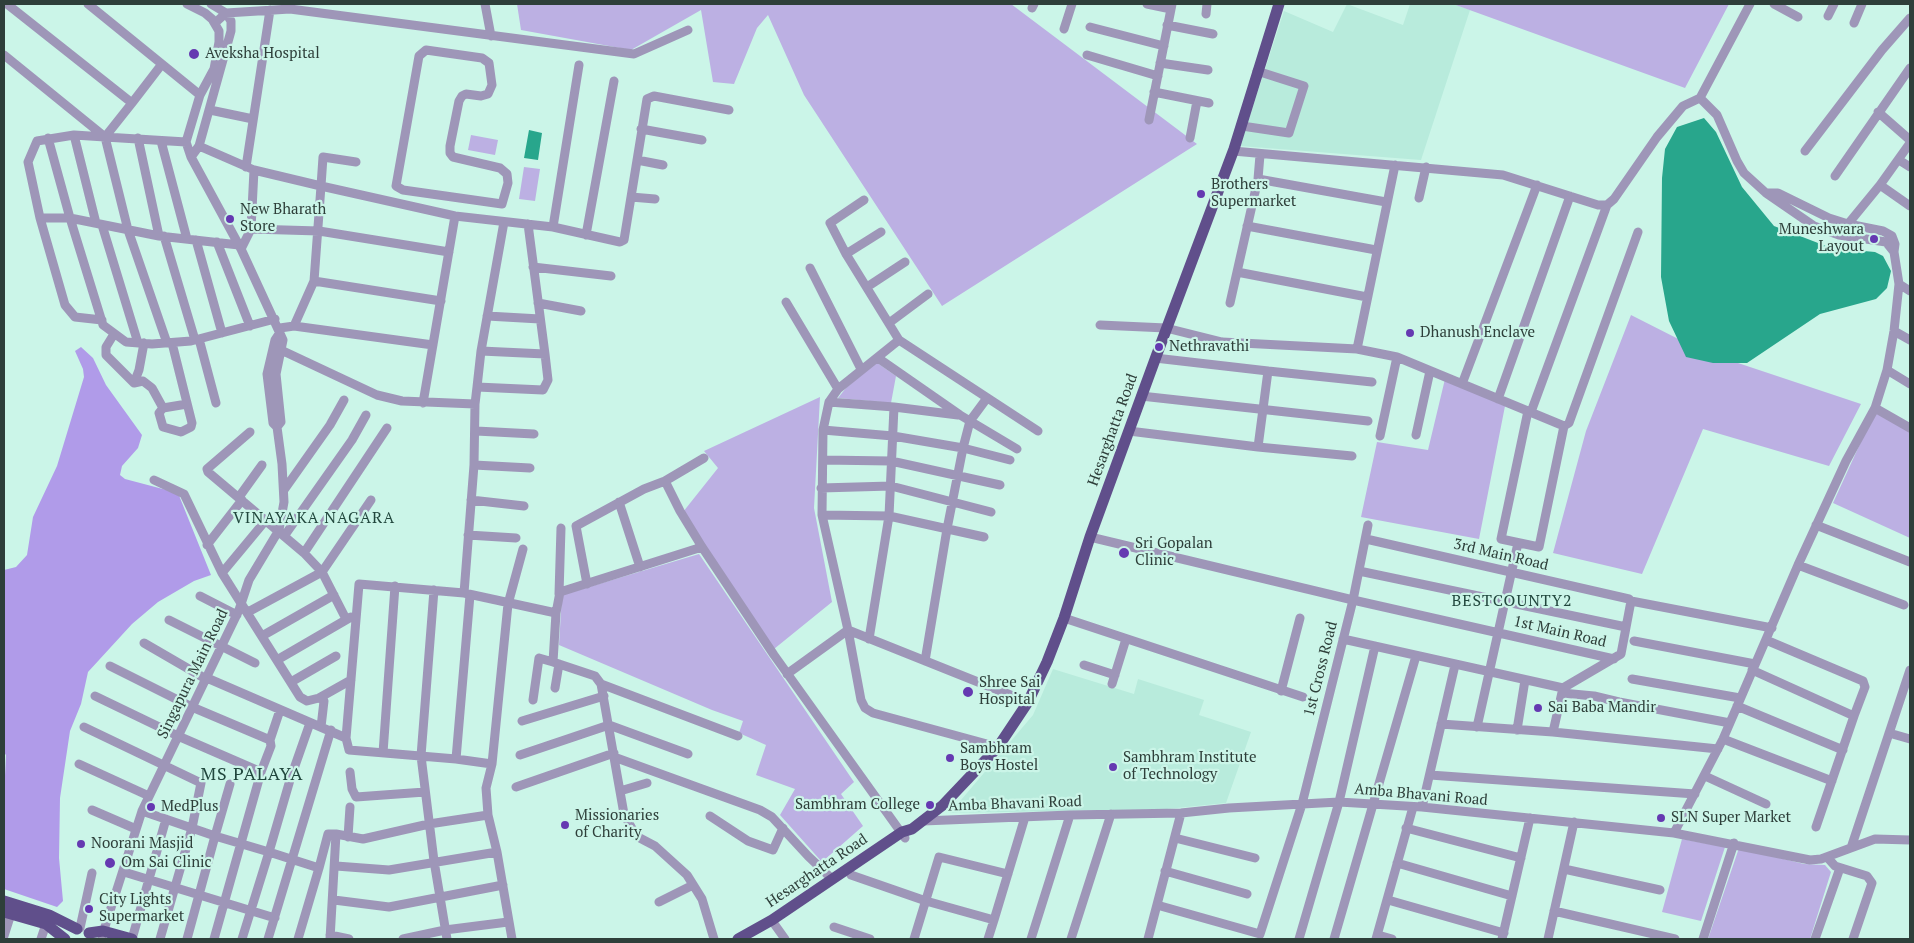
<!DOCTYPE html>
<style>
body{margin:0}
#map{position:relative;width:1914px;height:943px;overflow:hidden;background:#cbf5e8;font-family:"PT Serif",serif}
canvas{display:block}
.frame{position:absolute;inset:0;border:5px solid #2e3f3a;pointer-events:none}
</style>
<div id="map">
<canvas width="1914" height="943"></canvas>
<div class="frame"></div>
</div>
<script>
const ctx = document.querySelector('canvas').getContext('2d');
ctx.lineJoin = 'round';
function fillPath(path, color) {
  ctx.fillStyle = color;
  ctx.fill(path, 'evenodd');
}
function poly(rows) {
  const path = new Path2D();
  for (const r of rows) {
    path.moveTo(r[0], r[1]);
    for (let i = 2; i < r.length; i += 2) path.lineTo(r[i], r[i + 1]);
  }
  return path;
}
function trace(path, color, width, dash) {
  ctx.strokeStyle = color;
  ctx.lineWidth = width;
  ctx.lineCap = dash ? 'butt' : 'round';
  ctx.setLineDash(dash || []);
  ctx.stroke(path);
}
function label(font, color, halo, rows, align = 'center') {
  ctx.font = font + ' "PT Serif",serif';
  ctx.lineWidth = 4.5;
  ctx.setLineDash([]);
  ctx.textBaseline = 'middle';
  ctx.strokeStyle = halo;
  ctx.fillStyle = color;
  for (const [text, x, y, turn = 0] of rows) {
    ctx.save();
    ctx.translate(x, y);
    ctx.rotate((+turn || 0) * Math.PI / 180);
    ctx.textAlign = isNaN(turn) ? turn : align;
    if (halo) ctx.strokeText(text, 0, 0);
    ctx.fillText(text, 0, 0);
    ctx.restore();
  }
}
fillPath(poly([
 [1347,4,1403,25,1410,4,1453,4,1470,10,1421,160,1240,146,1284,11,1333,32],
 [1053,669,1134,694,1138,679,1204,700,1199,715,1251,732,1226,803,1167,809,950,813,1033,715]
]), '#b8ebdc');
fillPath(poly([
 [517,4,1011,4,1197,144,942,306,804,95,768,15,757,28,734,84,713,82,701,10,631,50,521,30],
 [1453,4,1729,4,1685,88],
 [471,135,498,140,495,155,468,150],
 [524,167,540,169,535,201,519,199],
 [1631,315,1702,351,1861,404,1829,466,1703,429,1642,574,1553,553,1586,431],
 [876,362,896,376,891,403,838,398,846,388],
 [1445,379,1505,406,1479,539,1361,517,1377,442,1428,450],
 [820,397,814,508,832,602,774,649,683,512,718,468,704,451],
 [1875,411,1910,431,1910,538,1833,503],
 [699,554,854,782,841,794,863,826,822,862,780,815,795,789,756,775,766,745,739,733,743,721,712,710,559,645,562,595],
 [1682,839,1725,847,1701,921,1662,912],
 [1739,848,1804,864,1825,865,1831,872,1810,939,1708,939]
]), '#bcb0e3');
fillPath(poly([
 [81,347,93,358,106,385,142,435,138,448,122,466,120,475,125,479,178,493,211,575,194,581,158,602,132,624,88,672,81,704,70,731,60,798,59,858,63,901,57,907,4,889,4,796,6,755,4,753,4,570,16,567,27,555,33,517,57,466,84,377,83,369,75,351]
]), '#b09be9');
fillPath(poly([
 [1704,118,1716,132,1742,187,1774,226,1831,248,1875,252,1883,256,1891,271,1887,288,1876,299,1820,314,1747,363,1713,363,1686,357,1669,321,1661,277,1662,178,1665,149,1677,127],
 [529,130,542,133,538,160,524,158]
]), '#28a68c');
trace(poly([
 [7,4,132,103,162,64],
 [88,4,200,95],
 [187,4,205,13,212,19,219,31,219,42,214,69,200,95,186,142,191,157,241,249,283,340,276,374,281,422,277,427],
 [485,4,491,36],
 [1147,4,1171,9],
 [1774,4,1798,17],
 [1032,8,1034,4],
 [1206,14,1207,4],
 [1828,16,1834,4],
 [215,23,226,13,290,9,634,54,688,30],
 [1854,23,1862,4],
 [1167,25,1213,34],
 [1090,27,1164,46],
 [1064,29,1072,4],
 [426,50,482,58,489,63,492,85,488,94,481,96,466,94,462,96,459,101,450,146,450,153,453,157,500,168,507,174,508,183,502,204,403,190,396,186,419,56,426,50],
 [4,55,105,137,186,142],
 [1087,55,1158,76],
 [1160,63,1208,70],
 [1154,92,1209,103],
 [1700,98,1750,4],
 [132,103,105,137,74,135,37,141,28,162,40,218,70,218,103,325,126,342,152,344,191,341,275,319],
 [210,110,253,119],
 [1878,112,1910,140],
 [1149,120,1172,4],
 [1242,126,1289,133,1304,86,1257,71],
 [641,129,702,140],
 [74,135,96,223],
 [105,137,128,230,167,343],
 [48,138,70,218,159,236,239,245],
 [138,138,159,236],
 [1190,138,1197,101],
 [161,141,187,239],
 [199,146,254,170,251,229,241,249],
 [1233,151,1503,175,1598,205,1607,205,1614,199,1657,137,1683,106,1700,98,1717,115,1737,161,1744,173,1766,193,1814,226,1839,235,1886,242,1894,252,1899,284,1894,331,1887,370,1875,408,1846,461,1798,565,1723,739,1674,833],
 [1805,151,1882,50,1910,18],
 [191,157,199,146,231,31,231,21,226,13,211,4],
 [637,160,663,165],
 [1899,160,1910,167],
 [246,167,270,10],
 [254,170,321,186,323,157,356,162],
 [1835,176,1910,68],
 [1258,179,1260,155],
 [1880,185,1910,206],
 [1766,193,1778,193,1829,218,1848,224],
 [631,197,655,199],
 [1419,198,1426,167],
 [864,200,830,223,846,254,899,340,1038,431],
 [40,218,65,305,75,317,102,320],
 [102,225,138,343],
 [1247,226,1376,250],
 [553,227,579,65],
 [251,229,319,231,449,252],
 [586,235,614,81],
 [164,236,195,340],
 [196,240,222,333],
 [217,242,250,326],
 [1894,252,1895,244,1892,236,1883,231,1848,224,1880,185,1910,143],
 [846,254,881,232],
 [533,267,611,276],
 [810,268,861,369],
 [1237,272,1367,297],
 [314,281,441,301],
 [1899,284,1910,291],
 [867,287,905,262],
 [786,302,838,389],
 [538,303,581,311],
 [1230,303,1258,179,1386,202],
 [487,316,540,319],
 [889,323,928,294],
 [1100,325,1166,328,1222,342,1357,349,1395,165],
 [294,326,433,345],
 [280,328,294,326,314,281,321,186,455,216,553,227,620,242,624,240,647,99,654,96,729,110],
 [1894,331,1910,340],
 [114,334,106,347,106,355,134,383,143,381,152,388,163,408,159,413,163,427,181,432,191,427,192,423,172,343],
 [199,339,216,403],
 [899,340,838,389,829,402,823,430,822,515,848,630,1028,702],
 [1357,349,1397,357,1564,426],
 [281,350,377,395,402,401,475,404,477,387,543,390,548,380,545,354,528,224],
 [481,351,545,354],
 [878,358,960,415,1017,449],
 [1887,370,1910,384],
 [1268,371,1372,382],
 [134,383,139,370,144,343],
 [1462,384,1537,185],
 [477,387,481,351,504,222],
 [1141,396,1368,421],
 [1498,399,1570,196],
 [829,402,894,407,889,516,869,639],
 [423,403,455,216],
 [894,407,958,415],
 [163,408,187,404],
 [1875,408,1910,428],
 [1528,411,1501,539,1539,547,1564,426,1569,423,1638,232],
 [1531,412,1607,205],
 [823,430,893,436,963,448,1010,460],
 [476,431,534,434],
 [1129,431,1258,447,1268,371,1155,358],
 [250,432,207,469,208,472,304,553,322,572,346,619],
 [1416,435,1430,371],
 [1380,436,1397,357],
 [1258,447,1352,456],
 [823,460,891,461,1000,485],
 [474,465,530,468],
 [154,480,184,494,222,573],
 [665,481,704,458],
 [821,488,891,486,991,512],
 [284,490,330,425,344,400],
 [239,497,262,465],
 [471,500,524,506],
 [619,502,640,567],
 [822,515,889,516,984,537],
 [266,520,222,573,300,697,307,701,319,698,324,701,321,727],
 [1816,525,1910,562],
 [285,535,352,440,366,415],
 [468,535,516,538],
 [1090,537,1353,600,1614,659],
 [1366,539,1629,599,1631,601,1621,654,1563,688,1553,732],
 [207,545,242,500],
 [304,553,387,428],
 [1798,565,1904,605],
 [1359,571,1626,627],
 [587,584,576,526,644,489,665,481,680,511,702,547,774,655,905,838],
 [434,590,421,756,434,861,447,939],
 [464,593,474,465,475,404],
 [559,594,561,528],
 [470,595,456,759,492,764],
 [200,596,237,615],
 [1631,601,1772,628],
 [248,612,322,572,371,500],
 [556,613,560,592,702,547],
 [1064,618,1303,697],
 [169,620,255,663],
 [262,636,334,595],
 [1343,639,1563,688],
 [1766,640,1863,681,1865,687,1854,716],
 [1634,641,1755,664],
 [144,643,206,679],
 [277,660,351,617],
 [925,661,947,529,963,448,970,421,987,398],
 [1084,665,1115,675],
 [110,666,192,707,270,740,271,746,261,772],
 [1752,670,1854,716,1816,827],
 [787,674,848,630,861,700,865,708,873,713,998,747],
 [207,678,346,738,349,750,456,759],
 [1632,679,1740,698],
 [291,682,336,656],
 [601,684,738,736],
 [1112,684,1126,639],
 [555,688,559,664],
 [1281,691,1300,618],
 [1562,693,1594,696,1619,702,1730,723],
 [95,696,178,736,261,772,214,939],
 [319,698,351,680],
 [533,700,539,658,553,662],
 [1737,706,1843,750],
 [522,721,604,696],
 [1441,724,1553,732,1718,749],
 [84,727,201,783,192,828,160,939],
 [1477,727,1518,543],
 [1517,730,1525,680],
 [1889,733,1910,739],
 [346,738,359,584,464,593,556,613,553,662,595,676,601,684,624,814,636,836,655,846,687,875,702,899,714,939],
 [1723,739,1832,781],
 [270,740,280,710],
 [383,753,395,586],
 [520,755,609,725,688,754],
 [614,757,760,810,772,817,808,856,832,879],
 [79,764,149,796],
 [350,772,352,789,356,797,425,792],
 [1430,775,1695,794],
 [1705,776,1766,804],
 [516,787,614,753],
 [620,791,647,783],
 [1422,807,1455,665],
 [92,810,136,829],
 [142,811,215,836,230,784],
 [710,816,748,841,773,850,783,828],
 [923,821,1070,815,1181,813,1229,808,1339,802,1422,807,1674,833,1810,860,1821,859,1875,839,1910,840],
 [1406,828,1521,858],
 [348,837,350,807],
 [1175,838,1255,858],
 [1851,848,1910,670],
 [1827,857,1835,866,1867,876,1872,883,1853,939],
 [1397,863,1512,896],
 [336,866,389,870,497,852],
 [319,868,328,834,336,834],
 [848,869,851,875,926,901,994,920,988,939],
 [1564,869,1660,890],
 [1165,871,1247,894],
 [124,872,275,918],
 [334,900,389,907,503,885],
 [1388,900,1504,933],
 [659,902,693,885],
 [1157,905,1260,934,1302,804,1353,600,1368,525],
 [1554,911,1675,939],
 [994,920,1025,817],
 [775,925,785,939],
 [834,927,870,939],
 [80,928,92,873],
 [330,935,349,939],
 [1378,935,1392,939],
 [4,936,11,914],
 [102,936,142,811,239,610,249,580,279,530,284,502,282,464,277,427,273,423,267,374,275,340,279,334],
 [41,939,46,924],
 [132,939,166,819],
 [187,939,215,836,269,852,242,939],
 [268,939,331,730],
 [298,939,319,868,269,852,290,780,310,723],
 [330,939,336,834,363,839,429,824,488,815],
 [403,939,445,930,508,922],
 [512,939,497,852,488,815,486,788,492,764,508,604,523,549],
 [914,939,939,857,1008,874],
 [1031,939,1070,815],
 [1071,939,1111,814],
 [1148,939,1181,813],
 [1299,939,1339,802,1375,646],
 [1334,939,1416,656],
 [1376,939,1413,807],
 [1502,939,1530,818],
 [1548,939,1574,822],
 [1703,939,1734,843],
 [1815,939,1840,868]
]), '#9e96b8', 9);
trace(poly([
 [4,901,49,915,77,929],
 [4,912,46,924,65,939],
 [89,933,103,931,132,939],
 [738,939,772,920,902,832,912,829,943,805,998,747,1028,702,1047,662,1064,618,1090,537,1157,354,1234,149,1279,4]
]), '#604f8b', 11);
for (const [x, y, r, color] of [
 [194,54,6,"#6539b1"],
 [1201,194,5,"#6539b1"],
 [230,219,5,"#6539b1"],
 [1874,239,5,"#6539b1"],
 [1410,333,5,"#6539b1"],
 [1159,347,5,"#6539b1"],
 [1124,553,6,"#6539b1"],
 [968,692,6,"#6539b1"],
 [1538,708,5,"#6539b1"],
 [950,758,5,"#6539b1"],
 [1113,767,5,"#6539b1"],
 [930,805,5,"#6539b1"],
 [151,807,5,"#6539b1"],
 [1661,818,5,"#6539b1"],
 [565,825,5,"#6539b1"],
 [81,844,5,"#6539b1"],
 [110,863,6,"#6539b1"],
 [89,909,5,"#6539b1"]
]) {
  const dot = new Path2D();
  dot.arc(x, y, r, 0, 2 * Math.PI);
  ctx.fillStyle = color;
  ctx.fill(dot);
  trace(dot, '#cbf5e8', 2);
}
label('15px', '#2e3f3a', '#cbf5e8', [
 ["Aveksha Hospital",205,54],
 ["Brothers",1211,185],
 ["Supermarket",1211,202],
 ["New Bharath",240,210],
 ["Store",240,227],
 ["Muneshwara",1864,230,"right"],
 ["Layout",1864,247,"right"],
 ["Dhanush Enclave",1420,333],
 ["Nethravathi",1169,347],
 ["Sri Gopalan",1135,544],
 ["Clinic",1135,561],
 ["Shree Sai",979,683],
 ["Hospital",979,700],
 ["Sai Baba Mandir",1548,708],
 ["Sambhram",960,749],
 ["Boys Hostel",960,766],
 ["Sambhram Institute",1123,758],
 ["of Technology",1123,775],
 ["Sambhram College",920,805,"right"],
 ["MedPlus",161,807],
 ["Missionaries",575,816],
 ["of Charity",575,833],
 ["SLN Super Market",1671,818],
 ["Noorani Masjid",91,844],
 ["Om Sai Clinic",121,863],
 ["City Lights",99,900],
 ["Supermarket",99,917]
], 'left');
label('15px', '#2e3f3a', '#cbf5e8', [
 ["Hesarghatta Road",1113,430,-70],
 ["3rd Main Road",1501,555,13],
 ["1st Main Road",1560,632,13],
 ["1st Cross Road",1321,669,-76],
 ["Singapura Main Road",193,674,-64],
 ["Amba Bhavani Road",1421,795,5],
 ["Amba Bhavani Road",1015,804,-2],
 ["Hesarghatta Road",817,871,-34]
]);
ctx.letterSpacing = '1px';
label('16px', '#21473d', '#cbf5e8', [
 ["VINAYAKA NAGARA",314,518],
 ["BESTCOUNTY2",1512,601]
]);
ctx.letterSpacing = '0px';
ctx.letterSpacing = '1px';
label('18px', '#21473d', '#cbf5e8', [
 ["MS PALAYA",252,775]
]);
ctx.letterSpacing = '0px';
</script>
